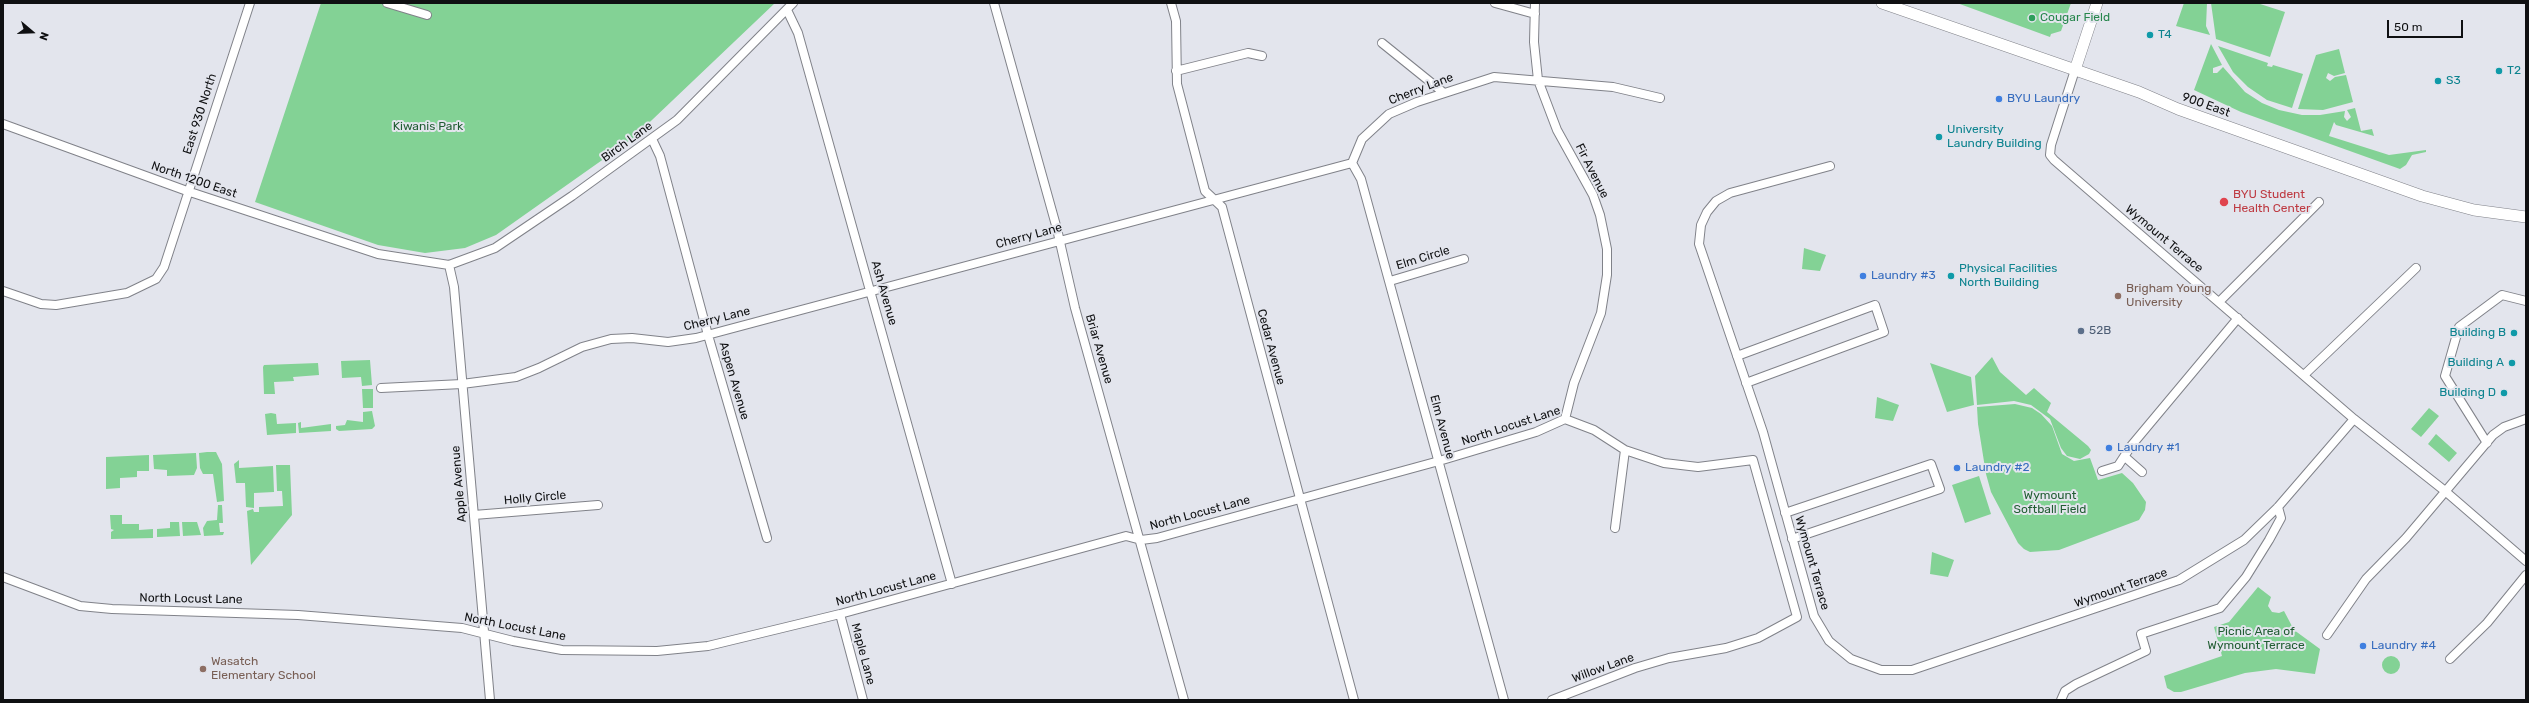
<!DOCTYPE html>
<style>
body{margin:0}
#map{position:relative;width:2529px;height:703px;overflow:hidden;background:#e3e5ed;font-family:Rubik,sans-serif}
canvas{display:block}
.frame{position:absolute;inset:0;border:4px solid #0f1012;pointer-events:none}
.north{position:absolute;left:12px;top:12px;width:40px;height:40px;-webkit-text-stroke:3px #e3e5ed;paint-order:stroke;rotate:109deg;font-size:11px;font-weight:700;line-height:16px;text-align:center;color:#0f1012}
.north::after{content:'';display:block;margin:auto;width:14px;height:18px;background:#0f1012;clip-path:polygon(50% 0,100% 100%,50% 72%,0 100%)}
.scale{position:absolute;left:2387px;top:20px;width:76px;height:18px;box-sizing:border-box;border:2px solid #0f1012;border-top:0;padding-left:5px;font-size:12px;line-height:14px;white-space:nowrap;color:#0f1012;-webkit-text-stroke:3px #e3e5ed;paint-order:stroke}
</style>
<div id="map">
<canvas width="2529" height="703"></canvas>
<div class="frame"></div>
<div class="north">N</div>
<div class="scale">50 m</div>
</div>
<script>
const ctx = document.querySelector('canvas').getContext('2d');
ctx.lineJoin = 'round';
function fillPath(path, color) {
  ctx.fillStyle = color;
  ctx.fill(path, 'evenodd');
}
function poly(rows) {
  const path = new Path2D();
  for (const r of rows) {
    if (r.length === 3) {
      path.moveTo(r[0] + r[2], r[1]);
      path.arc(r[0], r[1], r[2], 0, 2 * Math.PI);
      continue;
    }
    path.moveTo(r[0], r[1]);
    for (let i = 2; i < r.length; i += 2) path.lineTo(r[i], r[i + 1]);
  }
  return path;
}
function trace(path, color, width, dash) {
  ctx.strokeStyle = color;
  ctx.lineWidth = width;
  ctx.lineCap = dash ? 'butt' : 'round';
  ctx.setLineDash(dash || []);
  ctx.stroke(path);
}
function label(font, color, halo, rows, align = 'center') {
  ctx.font = font + ' Rubik,sans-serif';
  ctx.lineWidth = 4;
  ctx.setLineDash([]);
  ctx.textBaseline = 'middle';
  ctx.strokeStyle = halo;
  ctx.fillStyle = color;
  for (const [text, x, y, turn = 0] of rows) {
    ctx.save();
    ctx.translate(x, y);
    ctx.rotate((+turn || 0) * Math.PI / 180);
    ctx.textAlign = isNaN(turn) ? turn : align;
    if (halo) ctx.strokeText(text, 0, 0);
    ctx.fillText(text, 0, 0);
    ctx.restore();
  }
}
fillPath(poly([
 [321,3,775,3,632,139,496,235,465,248,425,253,378,245,255,202],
 [1957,3,2071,3,2061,31,2051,34,2050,37],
 [2184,3,2207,3,2206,26,2210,35,2176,26],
 [2211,3,2257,3,2285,12,2270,57,2216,39],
 [2211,44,2222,65,2213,68,2213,73,2217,73,2223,67,2245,92,2262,103,2279,110,2302,115,2320,115,2345,111,2344,117,2347,121,2351,117,2347,110,2355,108,2361,131,2372,129,2374,136,2336,125,2334,122,2329,136,2389,155,2426,150,2426,152,2412,155,2406,165,2400,169,2241,112,2194,90],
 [2218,46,2268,63,2267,66,2272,67,2271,69,2273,65,2303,74,2292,108,2267,100,2248,87,2233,72],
 [2339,49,2345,73,2334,76,2328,73,2326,78,2330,81,2335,77,2346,75,2353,102,2323,110,2298,109,2316,55],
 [1804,248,1826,255,1820,271,1802,269],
 [1992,357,2000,372,2026,395,2034,388,2051,403,2047,412,2088,446,2091,450,2089,454,2080,459,2067,456,2061,448,2050,419,2031,405,2014,401,1977,405,1975,376],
 [370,360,372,385,362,386,361,377,342,378,341,361],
 [318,363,319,375,293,377,294,381,274,382,275,394,264,394,263,367,264,365],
 [1930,363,1971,377,1974,405,1947,412],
 [362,389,373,389,373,408,363,408],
 [1877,397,1899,405,1893,421,1875,418],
 [2015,404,2032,408,2041,414,2052,426,2062,454,2074,461,2090,458,2098,480,2122,473,2133,483,2146,502,2145,510,2139,520,2059,550,2030,552,2024,549,2018,543,1991,492,1986,474,1978,424,1977,407],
 [2429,408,2439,416,2421,437,2411,429],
 [372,411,375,426,372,429,339,431,336,429,336,426,345,425,347,420,363,422,363,412],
 [271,413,276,414,277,424,296,423,296,433,267,435,265,414],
 [301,422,301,428,331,424,331,431,299,433,298,423],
 [2436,434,2457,453,2449,462,2428,444],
 [207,452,216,452,222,464,224,501,217,502,213,474,203,474,200,468,199,453],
 [196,453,197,468,194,475,167,476,167,470,154,469,153,455],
 [149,455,149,471,137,471,137,477,120,478,120,488,106,489,106,457],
 [239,460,239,468,273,466,274,492,254,493,254,508,246,507,245,483,236,483,234,464],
 [276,465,290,465,292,515,251,565,247,511,253,509,254,512,259,512,259,507,283,506,282,491,277,491],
 [1979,476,1991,514,1965,523,1952,485],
 [218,505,222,505,223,523,219,523,220,532,224,532,223,535,204,536,203,528,207,521,217,520],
 [110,515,122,515,122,524,139,524,139,530,153,529,153,538,111,539,111,532,114,530,111,529],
 [170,522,179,522,180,536,157,537,157,529,170,528],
 [182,522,197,522,201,535,183,536],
 [1932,552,1954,560,1948,577,1930,574],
 [2258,587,2271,597,2268,606,2272,612,2279,613,2284,611,2294,630,2320,649,2315,674,2276,669,2245,673,2181,692,2174,692,2167,688,2164,676,2222,656,2214,627,2229,622],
 [2391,665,9]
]), '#83d295');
const street = poly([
 [387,3,427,15],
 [994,3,1057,229,1075,308,1184,700],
 [1171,3,1176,21,1177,84,1205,191,1222,207,1354,700],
 [1495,3,1535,14],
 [1535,3,1534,42,1538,80,1557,130,1593,195,1600,215,1607,249,1607,275,1601,313,1574,383,1565,419],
 [787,10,798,33,952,584],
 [1382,43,1444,93],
 [2075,70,2051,145,2050,155,2054,160,2354,419,2445,491,2526,561],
 [1176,71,1248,53,1262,56],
 [3,124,187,191,378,254,449,265],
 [652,139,660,156,708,335,767,538],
 [1352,163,1361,179,1504,700],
 [1830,166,1730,193,1716,201,1707,212,1701,225,1699,244,1763,432,1814,616,1829,641,1851,659,1881,670,1912,670,2179,580,2244,540,2278,507,2354,419],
 [449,265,495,248,572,196,677,120,793,3],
 [449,265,454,287,490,700],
 [1390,281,1464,259],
 [3,291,41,304,56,305,127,293,156,279,164,267,250,3],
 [2219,302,2319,202],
 [1737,356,1875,305,1884,332,1746,383],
 [2304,375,2416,268],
 [381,388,462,384,516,377,539,368,582,347,611,339,632,338,668,342,696,338,1352,163,1362,139,1389,114,1417,102,1494,77,1613,87,1660,98],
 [2487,443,2445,376,2459,327,2502,295,2526,301],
 [2125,457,2142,472],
 [2102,471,2118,466,2131,446,2238,318],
 [1785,513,1931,464,1940,489,1792,539],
 [474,515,598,505],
 [1615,528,1625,450],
 [3,577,80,606,112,609,298,615,462,628,513,641,562,650,657,651,708,646,840,614,1126,536,1141,540,1157,538,1439,461,1536,432,1565,419,1594,430,1625,450,1664,463,1698,467,1753,460,1797,617,1758,638,1726,648,1669,658,1635,668,1552,700],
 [840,614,863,700],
 [2327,635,2366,579,2406,538,2493,435,2504,427,2526,419],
 [2450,659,2487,623,2526,575],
 [2061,700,2065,691,2076,684,2146,651,2141,634,2220,608,2246,577,2269,540,2281,518,2278,507]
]);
const secondary = poly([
 [1882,3,2139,92,2178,109,2422,196,2474,210,2526,217],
 [2075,70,2097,3]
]);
trace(street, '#808289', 10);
trace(secondary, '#808289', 12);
trace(street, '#fff', 8);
trace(secondary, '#fff', 11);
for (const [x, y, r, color] of [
 [2032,18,4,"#2e9e5b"],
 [2150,35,4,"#0f9aa8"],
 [2499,71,4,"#0f9aa8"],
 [2438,81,4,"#0f9aa8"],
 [1999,99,4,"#3f7fe0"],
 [1939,137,4,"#0f9aa8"],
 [2224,202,5,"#e0444e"],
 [1863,276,4,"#3f7fe0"],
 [1951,276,4,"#0f9aa8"],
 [2118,296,4,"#8d6e63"],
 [2081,331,4,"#5c6f8a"],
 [2514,333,4,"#0f9aa8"],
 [2512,363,4,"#0f9aa8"],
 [2504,393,4,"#0f9aa8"],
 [2109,448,4,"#3f7fe0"],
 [1957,468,4,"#3f7fe0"],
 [2363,646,4,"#3f7fe0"],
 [203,669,4,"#8d6e63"]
]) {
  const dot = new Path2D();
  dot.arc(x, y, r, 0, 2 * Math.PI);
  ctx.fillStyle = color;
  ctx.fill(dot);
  trace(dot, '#e3e5ed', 1.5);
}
label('12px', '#27864d', '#e3e5ed', [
 ["Cougar Field",2040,18]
], 'left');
label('12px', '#0d838f', '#e3e5ed', [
 ["T4",2158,35],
 ["T2",2507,71],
 ["S3",2446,81],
 ["University",1947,130],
 ["Laundry Building",1947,144],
 ["Physical Facilities",1959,269],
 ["North Building",1959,283],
 ["Building B",2506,333,"right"],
 ["Building A",2504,363,"right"],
 ["Building D",2496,393,"right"]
], 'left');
label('12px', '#0f1012', '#e3e5ed', [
 ["Cherry Lane",1421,89,-21],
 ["900 East",2206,105,20],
 ["East 930 North",200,114,-72],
 ["Birch Lane",627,142,-36],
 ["Fir Avenue",1592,171,63],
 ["North 1200 East",194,180,19],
 ["Cherry Lane",1029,236,-15],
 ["Wymount Terrace",2164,239,40],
 ["Elm Circle",1423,258,-17],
 ["Ash Avenue",884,293,74],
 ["Cherry Lane",717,319,-14],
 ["Cedar Avenue",1271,347,75],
 ["Briar Avenue",1099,349,74],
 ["Aspen Avenue",734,381,74],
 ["North Locust Lane",1511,426,-18],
 ["Elm Avenue",1442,427,75],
 ["Apple Avenue",459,484,-95],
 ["Holly Circle",535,498,-5],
 ["North Locust Lane",1200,513,-15],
 ["Wymount Terrace",1812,563,74],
 ["Wymount Terrace",2121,588,-19],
 ["North Locust Lane",886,589,-15],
 ["North Locust Lane",191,599,1],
 ["North Locust Lane",515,627,11],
 ["Maple Lane",863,654,75],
 ["Willow Lane",1603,668,-20]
]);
label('12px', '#366cbe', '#e3e5ed', [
 ["BYU Laundry",2007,99],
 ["Laundry #3",1871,276],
 ["Laundry #1",2117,448],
 ["Laundry #2",1965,468],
 ["Laundry #4",2371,646]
], 'left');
label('12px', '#215d33', '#e3e5ed', [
 ["Kiwanis Park",428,127],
 ["Wymount",2050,496],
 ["Softball Field",2050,510],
 ["Picnic Area of",2256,632],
 ["Wymount Terrace",2256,646]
]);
label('12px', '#be3a42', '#e3e5ed', [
 ["BYU Student",2233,195],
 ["Health Center",2233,209]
], 'left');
label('12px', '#785e54', '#e3e5ed', [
 ["Brigham Young",2126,289],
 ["University",2126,303],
 ["Wasatch",211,662],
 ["Elementary School",211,676]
], 'left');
label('12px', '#4e5e75', '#e3e5ed', [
 ["52B",2089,331]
], 'left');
</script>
